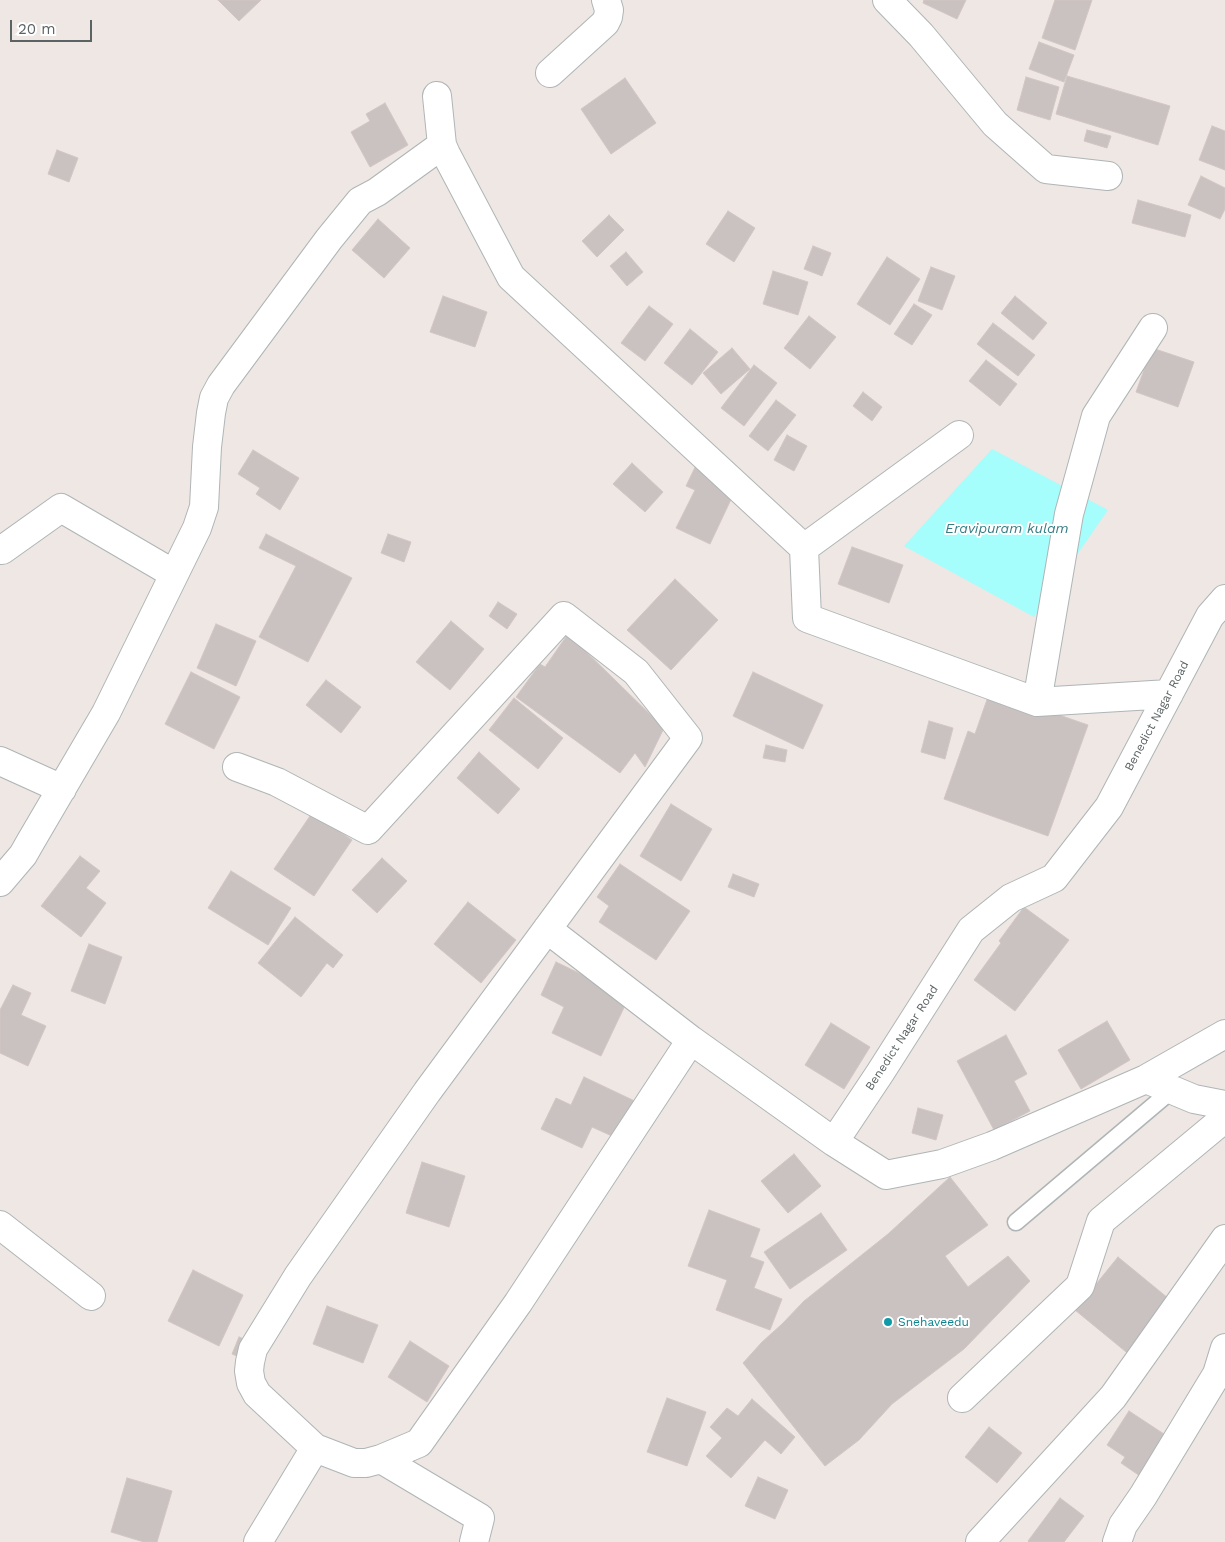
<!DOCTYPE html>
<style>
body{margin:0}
#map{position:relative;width:1225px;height:1542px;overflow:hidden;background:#eee7e4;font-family:"Work Sans",sans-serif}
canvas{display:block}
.scale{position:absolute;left:10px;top:20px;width:82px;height:22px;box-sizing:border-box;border:2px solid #5c6364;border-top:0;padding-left:6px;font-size:15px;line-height:18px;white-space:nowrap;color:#5c6364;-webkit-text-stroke:4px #fff;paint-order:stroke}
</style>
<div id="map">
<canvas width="1225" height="1542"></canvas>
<div class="scale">20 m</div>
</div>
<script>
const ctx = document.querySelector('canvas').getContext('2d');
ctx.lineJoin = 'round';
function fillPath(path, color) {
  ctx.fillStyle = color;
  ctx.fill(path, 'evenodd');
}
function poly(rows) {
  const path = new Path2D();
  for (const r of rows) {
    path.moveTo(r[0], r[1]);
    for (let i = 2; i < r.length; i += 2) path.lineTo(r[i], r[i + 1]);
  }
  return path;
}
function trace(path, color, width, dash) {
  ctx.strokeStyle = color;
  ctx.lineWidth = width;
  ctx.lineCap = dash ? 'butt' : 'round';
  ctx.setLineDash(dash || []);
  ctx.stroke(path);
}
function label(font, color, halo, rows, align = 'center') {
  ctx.font = font + ' "Work Sans",sans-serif';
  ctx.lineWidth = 4;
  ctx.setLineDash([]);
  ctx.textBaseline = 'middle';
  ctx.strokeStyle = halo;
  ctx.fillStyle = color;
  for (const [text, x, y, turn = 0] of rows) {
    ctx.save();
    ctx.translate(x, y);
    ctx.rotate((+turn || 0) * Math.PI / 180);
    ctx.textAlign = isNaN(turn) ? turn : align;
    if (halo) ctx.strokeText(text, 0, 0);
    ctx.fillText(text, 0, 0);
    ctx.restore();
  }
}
fillPath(poly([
 [992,449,1108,510,1034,617,904,546]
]), '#a5fdfc');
const building = poly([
 [218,0,261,0,239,21,218,0],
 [924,0,966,0,957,19,923,3,924,0],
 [1055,0,1092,0,1075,50,1042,38,1055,0],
 [1039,42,1074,55,1064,82,1029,69,1039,42],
 [1067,76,1170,106,1158,145,1056,114,1067,76],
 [1026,77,1059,87,1050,120,1017,110,1026,77],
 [625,78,656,123,611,154,581,109,625,78],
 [385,103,408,145,370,167,351,132,370,121,366,114,385,103],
 [1212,126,1225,131,1225,170,1199,160,1212,126],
 [1087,130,1111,136,1107,148,1084,141,1087,130],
 [57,150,78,158,69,182,48,174,57,150],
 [1201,176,1225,188,1225,209,1220,219,1188,205,1201,176],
 [1138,200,1191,215,1185,237,1132,223,1138,200],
 [728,211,755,228,734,262,706,244,728,211],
 [609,215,624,230,597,257,582,241,609,215],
 [378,219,410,248,384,278,352,250,378,219],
 [813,246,831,253,822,276,804,269,813,246],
 [626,252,643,272,627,286,610,266,626,252],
 [887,257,920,279,890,325,857,304,887,257],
 [931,267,955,276,942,310,918,301,931,267],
 [773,271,808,282,798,315,763,304,773,271],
 [443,296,487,312,475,347,430,332,443,296],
 [1015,296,1047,323,1033,340,1001,313,1015,296],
 [914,304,932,315,912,345,894,334,914,304],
 [649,306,673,324,645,361,621,343,649,306],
 [809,316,836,337,810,369,784,348,809,316],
 [993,323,1035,355,1018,376,977,344,993,323],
 [690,329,718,352,692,385,664,363,690,329],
 [732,348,750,369,721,394,703,373,732,348],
 [1152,348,1194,362,1178,407,1136,392,1152,348],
 [986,360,1017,384,1000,406,969,381,986,360],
 [754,365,777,383,744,426,721,408,754,365],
 [863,392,882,407,872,421,853,406,863,392],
 [776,400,796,415,768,451,749,436,776,400],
 [787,435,807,446,794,471,774,460,787,435],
 [253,450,299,478,280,510,256,494,260,488,238,474,253,450],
 [701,455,743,474,710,544,676,528,695,490,686,486,701,455],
 [632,463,663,492,645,512,613,484,632,463],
 [266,534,352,578,308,662,259,637,296,566,259,548,266,534],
 [388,534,411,542,404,562,381,553,388,534],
 [852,547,903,565,889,603,838,584,852,547],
 [675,579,718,620,671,670,627,630,675,579],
 [498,602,517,614,507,629,489,616,498,602],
 [451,621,484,649,450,690,416,662,451,621],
 [216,624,256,641,236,686,197,668,216,624],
 [568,634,664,728,645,767,635,753,620,773,516,697,540,664,545,667,568,634],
 [191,672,240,697,214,749,165,724,191,672],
 [753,672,823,705,803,749,733,716,753,672],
 [326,680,361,707,341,733,306,705,326,680],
 [990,691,1088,725,1048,836,944,799,968,731,975,734,990,691],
 [514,698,563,738,538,769,489,730,514,698],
 [929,721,953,728,945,759,921,752,929,721],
 [766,745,787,750,785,762,763,758,766,745],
 [479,752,520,789,498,814,457,778,479,752],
 [671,804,712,829,681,881,640,856,671,804],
 [312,813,352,840,314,896,274,869,312,813],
 [80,856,100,871,86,888,106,903,81,937,41,906,80,856],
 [382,858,407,881,377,913,352,890,382,858],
 [620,864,690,911,656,960,599,922,609,906,597,897,620,864],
 [231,871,291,908,268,945,208,908,231,871],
 [733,874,759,884,754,897,728,887,733,874],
 [468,902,516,940,481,983,434,944,468,902],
 [1024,907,1069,940,1015,1011,974,980,1001,943,999,941,1024,907],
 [295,917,343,955,333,968,327,963,301,997,258,963,295,917],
 [89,944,122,957,105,1004,71,991,89,944],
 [556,962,629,997,601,1056,552,1033,564,1007,541,995,556,962],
 [13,985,31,993,21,1015,46,1026,28,1066,0,1053,0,1010,13,985],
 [1107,1021,1130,1060,1081,1089,1058,1050,1107,1021],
 [831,1023,870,1047,844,1089,805,1065,831,1023],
 [1006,1035,1027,1074,1014,1081,1030,1111,994,1130,957,1061,1006,1035],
 [584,1077,641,1104,623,1141,592,1127,582,1148,541,1129,556,1098,571,1105,584,1077],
 [918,1108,943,1115,936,1140,912,1133,918,1108],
 [794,1154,821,1186,788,1213,761,1181,794,1154],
 [422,1162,465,1176,449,1227,406,1213,422,1162],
 [950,1177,988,1225,945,1256,968,1287,1008,1256,1030,1281,964,1349,892,1404,859,1440,825,1466,743,1363,762,1342,782,1324,804,1301,888,1234,950,1177],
 [709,1210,760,1229,750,1257,764,1262,754,1288,782,1299,770,1330,716,1310,727,1280,688,1266,709,1210],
 [821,1213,847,1250,790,1289,764,1252,821,1213],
 [1118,1257,1174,1303,1131,1356,1075,1310,1118,1257],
 [193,1270,243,1295,219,1346,168,1321,193,1270],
 [327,1306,378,1325,363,1363,313,1344,327,1306],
 [239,1337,251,1342,244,1359,232,1354,239,1337],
 [410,1341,449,1366,427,1402,388,1377,410,1341],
 [667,1398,706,1412,687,1466,647,1452,667,1398],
 [752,1399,795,1437,781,1454,765,1440,731,1478,706,1456,722,1438,710,1427,727,1408,738,1416,752,1399],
 [1129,1411,1167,1436,1140,1476,1121,1463,1125,1457,1107,1445,1129,1411],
 [989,1427,1022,1453,997,1483,965,1457,989,1427],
 [758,1477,788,1490,775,1519,745,1506,758,1477],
 [127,1478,172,1491,157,1542,144,1542,111,1532,127,1478],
 [1060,1498,1084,1516,1064,1542,1029,1542,1028,1541,1060,1498]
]);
fillPath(building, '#cac2c1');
trace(building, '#d2c6c2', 1);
const service = poly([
 [1016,1222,1172,1090]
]);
const minor = poly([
 [887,0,921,35,995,124,1046,169,1108,176],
 [550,73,605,23,608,17,609,10,606,0],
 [442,145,446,154,511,277,804,548,959,435],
 [804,548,807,618,1037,702,1169,694],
 [0,550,2,550,61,508,174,574],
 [1225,599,1210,616,1109,807,1054,878,1011,898,971,930,880,1073,834,1142,886,1175,942,1164,992,1146,1146,1079,1225,1034],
 [1037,702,1069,514,1096,416,1153,328],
 [0,761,62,789],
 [237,767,277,782,368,830,564,616,636,672,688,738,427,1092,298,1276,253,1349,250,1362,249,1371,251,1383,257,1394,315,1448,354,1463,366,1463,381,1459,419,1443,518,1303,691,1040,834,1142],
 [0,882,23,855,31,841,106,713,197,528,204,507,207,447,211,413,214,398,221,385,329,239,360,201,377,192,442,145,437,96],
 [547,929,691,1040],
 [1146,1079,1194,1099,1225,1105],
 [0,1225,91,1296],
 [962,1398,1080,1286,1101,1221,1225,1118],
 [381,1459,480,1518,474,1542],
 [258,1542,315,1448],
 [980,1542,1113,1397,1225,1239],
 [1117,1542,1123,1525,1143,1496,1217,1374,1225,1348]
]);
trace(service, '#afb5b6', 19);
trace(minor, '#afb5b6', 30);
trace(service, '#fff', 16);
trace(minor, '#fff', 28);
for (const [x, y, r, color] of [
 [888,1322,5,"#0f9aa8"]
]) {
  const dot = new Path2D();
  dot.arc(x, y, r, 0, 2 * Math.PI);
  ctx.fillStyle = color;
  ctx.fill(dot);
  trace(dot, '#fff', 2);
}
label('12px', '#5c6364', '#fff', [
 ["Benedict Nagar Road",1157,716,-62],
 ["Benedict Nagar Road",902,1038,-57]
]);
label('12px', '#0d838f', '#fff', [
 ["Snehaveedu",898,1322]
], 'left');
label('italic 14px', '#357d83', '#fff', [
 ["Eravipuram kulam",1007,529]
]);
</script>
